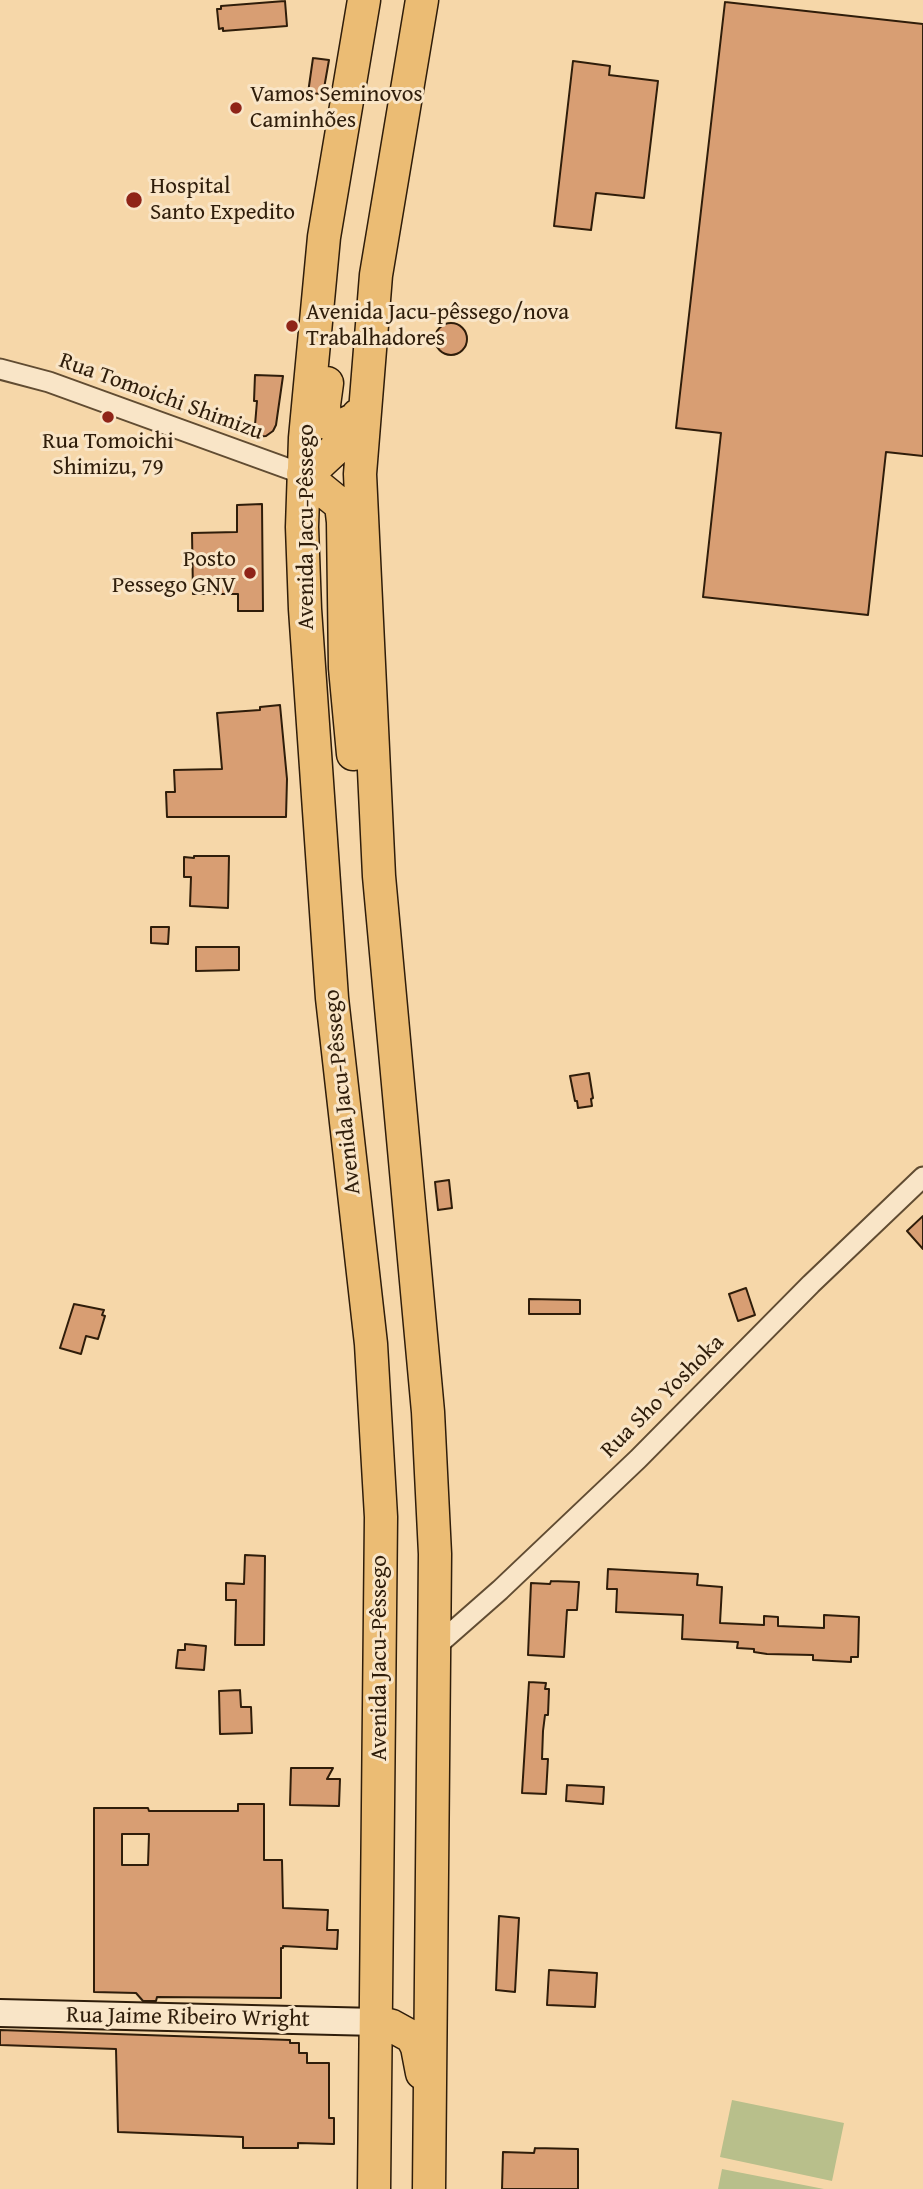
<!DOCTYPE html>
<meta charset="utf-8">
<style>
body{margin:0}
canvas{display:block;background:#f6d7a9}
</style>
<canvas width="923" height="2189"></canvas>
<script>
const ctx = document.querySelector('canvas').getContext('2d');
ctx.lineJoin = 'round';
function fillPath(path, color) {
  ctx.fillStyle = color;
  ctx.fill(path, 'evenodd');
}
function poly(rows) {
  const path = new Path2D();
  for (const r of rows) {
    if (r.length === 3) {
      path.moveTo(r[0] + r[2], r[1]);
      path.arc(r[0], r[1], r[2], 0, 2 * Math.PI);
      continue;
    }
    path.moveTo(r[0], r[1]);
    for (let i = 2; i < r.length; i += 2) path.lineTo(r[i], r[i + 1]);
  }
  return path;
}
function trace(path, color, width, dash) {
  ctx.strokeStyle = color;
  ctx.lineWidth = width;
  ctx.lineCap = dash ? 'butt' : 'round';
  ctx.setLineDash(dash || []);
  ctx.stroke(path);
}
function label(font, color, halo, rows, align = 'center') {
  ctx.font = font + ' "Gentium Book Plus",serif';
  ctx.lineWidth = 6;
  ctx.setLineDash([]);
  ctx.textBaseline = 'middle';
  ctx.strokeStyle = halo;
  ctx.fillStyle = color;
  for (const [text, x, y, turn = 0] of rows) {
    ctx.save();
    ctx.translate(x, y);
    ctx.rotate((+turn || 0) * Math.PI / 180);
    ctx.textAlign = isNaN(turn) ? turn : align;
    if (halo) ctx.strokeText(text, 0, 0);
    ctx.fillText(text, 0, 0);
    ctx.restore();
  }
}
fillPath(poly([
 [732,2100,844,2123,832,2181,720,2157],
 [722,2169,824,2189,718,2189]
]), '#b8bf8b');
const building = poly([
 [285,1,287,26,223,31,223,28,219,29,217,9,221,9,221,6,285,1],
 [725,2,923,24,923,456,886,452,868,615,703,597,721,433,676,428,725,2],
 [313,58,329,60,323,94,308,93,313,58],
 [573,61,610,66,609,75,658,81,644,198,596,193,591,230,554,226,573,61],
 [451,339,16],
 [255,375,283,376,276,425,273,431,266,436,254,437,257,401,254,401,255,375],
 [262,504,263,611,238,611,238,594,193,594,192,533,237,532,237,505,262,504],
 [280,705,287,779,286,817,167,817,166,792,175,792,174,770,222,769,217,713,260,710,260,707,280,705],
 [194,856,229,856,228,908,190,906,191,877,184,877,184,857,194,858,194,856],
 [151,927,169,927,168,944,151,943,151,927],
 [196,947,239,947,239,970,196,971,196,947],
 [589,1073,593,1098,591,1099,592,1106,578,1108,577,1101,575,1101,570,1076,589,1073],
 [449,1180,452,1208,438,1210,435,1182,449,1180],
 [923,1216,923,1249,907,1231,923,1216],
 [746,1288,755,1315,738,1321,729,1294,746,1288],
 [529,1299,580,1300,580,1314,529,1314,529,1299],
 [74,1304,104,1310,102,1315,105,1316,98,1339,86,1336,81,1354,60,1348,74,1304],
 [245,1555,265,1556,264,1645,235,1645,236,1600,226,1600,226,1583,244,1584,245,1555],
 [608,1569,698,1574,697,1585,722,1587,720,1623,764,1625,764,1616,778,1617,778,1626,824,1628,824,1615,859,1617,858,1657,851,1657,851,1662,813,1660,813,1655,767,1654,754,1652,754,1649,737,1648,738,1642,682,1639,683,1615,616,1612,617,1589,607,1589,608,1569],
 [551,1581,579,1582,577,1610,567,1610,564,1657,528,1655,531,1583,550,1584,551,1581],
 [185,1644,206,1646,204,1670,176,1668,178,1650,185,1650,185,1644],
 [529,1682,546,1683,545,1689,549,1689,548,1715,545,1715,543,1731,542,1759,548,1759,546,1794,522,1793,529,1682],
 [240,1690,241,1707,251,1707,252,1733,220,1734,219,1691,240,1690],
 [291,1768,333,1768,327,1779,340,1779,339,1806,290,1805,291,1768],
 [567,1785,604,1787,603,1804,566,1801,567,1785],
 [238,1804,264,1804,264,1860,282,1860,283,1908,328,1910,327,1930,338,1930,337,1949,283,1946,283,1948,281,1948,281,1998,157,1997,156,2001,143,2001,136,1993,94,1992,94,1808,148,1808,149,1811,238,1811,238,1804],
 [122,1834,149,1834,148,1865,122,1865,122,1834],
 [499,1916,519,1918,515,1992,496,1990,499,1916],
 [549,1970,597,1973,595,2007,547,2005,549,1970],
 [0,2030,290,2040,290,2043,299,2043,299,2053,307,2053,307,2063,329,2063,329,2118,334,2118,334,2144,298,2143,298,2148,243,2148,243,2137,118,2132,116,2049,0,2045,0,2030],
 [535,2148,578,2149,578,2189,502,2189,503,2152,534,2153,535,2148]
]);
fillPath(building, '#d89e73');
trace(building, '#2f1d0a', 2);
const minor = poly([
 [0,369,49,382,303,474],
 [434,1648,500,1590,638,1459,811,1284,923,1177]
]);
const secondary = poly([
 [0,2013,377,2022]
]);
const trunk = poly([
 [364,0,324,237,305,438,302,527,305,609,332,998,371,1344,381,1517,374,2189],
 [422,0,376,275,360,474,379,876,428,1412,435,1554,429,2189],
 [327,383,324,405,325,420,329,424,339,427,355,419],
 [303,474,341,505,343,522,345,668,353,754],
 [303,474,318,465,344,441,358,415],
 [377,2022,392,2026,412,2037,417,2047,422,2073]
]);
trace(minor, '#614c32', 23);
trace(secondary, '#2f1d0a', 30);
trace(trunk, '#2f1d0a', 35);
trace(minor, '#f9e5c7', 19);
trace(secondary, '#f9e5c7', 26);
trace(trunk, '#ebbc74', 32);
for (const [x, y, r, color] of [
 [236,108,7,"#8f2418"],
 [134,200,9,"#8f2418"],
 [292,326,7,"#8f2418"],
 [108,417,7,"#8f2418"],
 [250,573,7,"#8f2418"]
]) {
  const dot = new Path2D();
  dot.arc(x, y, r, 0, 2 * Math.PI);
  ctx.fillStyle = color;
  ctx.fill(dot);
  trace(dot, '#f9e5c7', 2.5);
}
label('23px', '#2f1d0a', '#f9e5c7', [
 ["Vamos Seminovos",250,95],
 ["Caminhões",250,121],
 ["Hospital",150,187],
 ["Santo Expedito",150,213],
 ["Avenida Jacu-pêssego/nova",306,313],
 ["Trabalhadores",306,339],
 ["Rua Tomoichi",108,442,"center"],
 ["Shimizu, 79",108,468,"center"],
 ["Posto",236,560,"right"],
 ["Pessego GNV",236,586,"right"]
], 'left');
label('23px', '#2f1d0a', '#f9e5c7', [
 ["Rua Tomoichi Shimizu",161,397,20],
 ["Avenida Jacu-Pêssego",307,527,-90],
 ["Avenida Jacu-Pêssego",343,1092,-96],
 ["Rua Sho Yoshoka",663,1397,-45],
 ["Avenida Jacu-Pêssego",380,1658,-90],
 ["Rua Jaime Ribeiro Wright",188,2018,1]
]);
</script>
